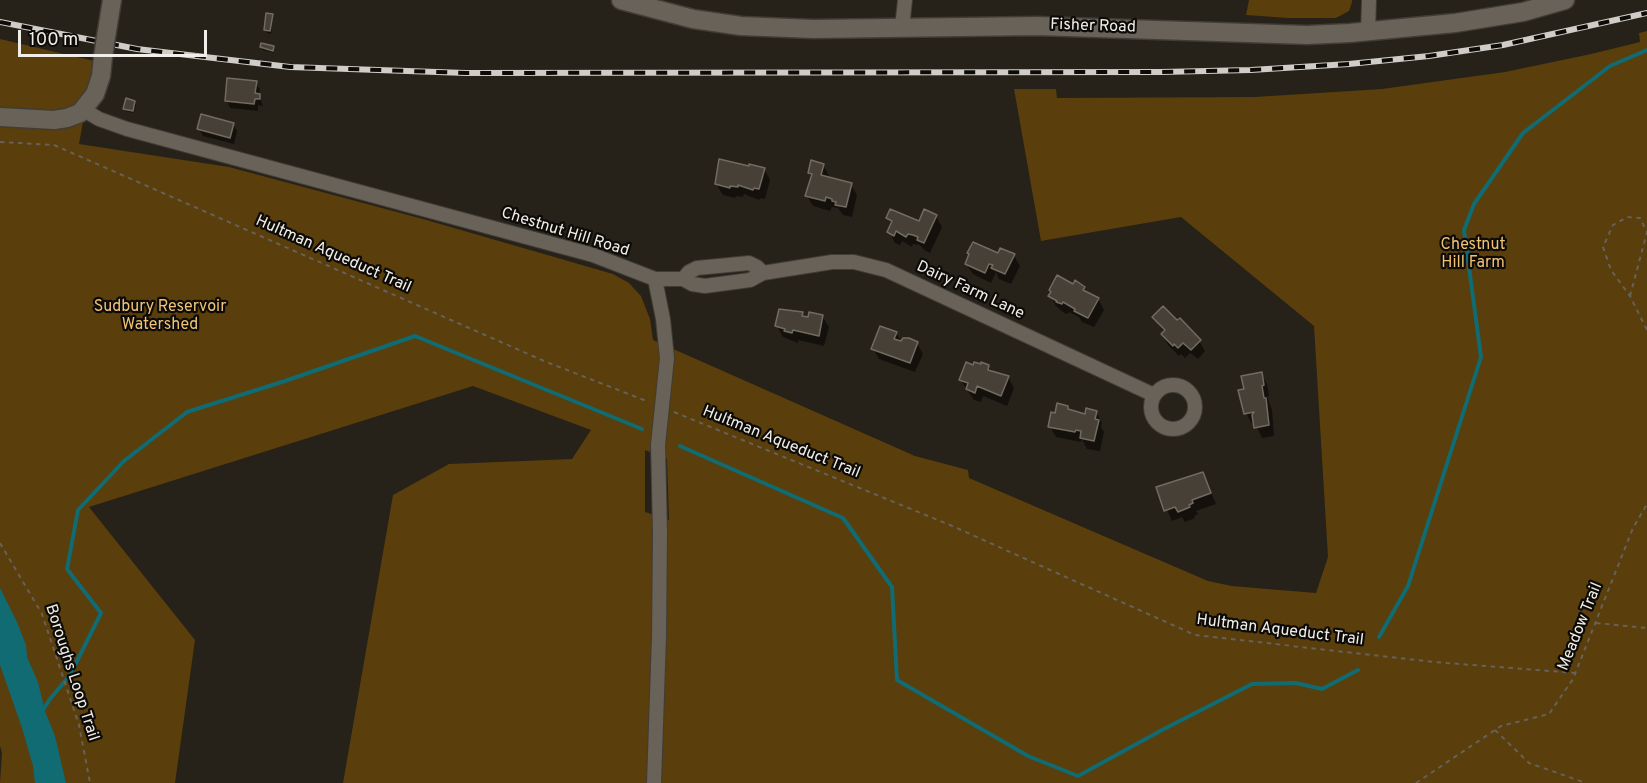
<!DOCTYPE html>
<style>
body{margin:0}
#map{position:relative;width:1647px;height:783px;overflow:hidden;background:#262119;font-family:Overpass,sans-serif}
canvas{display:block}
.scale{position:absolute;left:18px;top:30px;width:189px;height:27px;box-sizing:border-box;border:3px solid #f1ede8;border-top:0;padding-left:8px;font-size:18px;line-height:21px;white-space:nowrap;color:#f1ede8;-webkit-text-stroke:4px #0d0b07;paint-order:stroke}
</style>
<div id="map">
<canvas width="1647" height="783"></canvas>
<div class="scale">100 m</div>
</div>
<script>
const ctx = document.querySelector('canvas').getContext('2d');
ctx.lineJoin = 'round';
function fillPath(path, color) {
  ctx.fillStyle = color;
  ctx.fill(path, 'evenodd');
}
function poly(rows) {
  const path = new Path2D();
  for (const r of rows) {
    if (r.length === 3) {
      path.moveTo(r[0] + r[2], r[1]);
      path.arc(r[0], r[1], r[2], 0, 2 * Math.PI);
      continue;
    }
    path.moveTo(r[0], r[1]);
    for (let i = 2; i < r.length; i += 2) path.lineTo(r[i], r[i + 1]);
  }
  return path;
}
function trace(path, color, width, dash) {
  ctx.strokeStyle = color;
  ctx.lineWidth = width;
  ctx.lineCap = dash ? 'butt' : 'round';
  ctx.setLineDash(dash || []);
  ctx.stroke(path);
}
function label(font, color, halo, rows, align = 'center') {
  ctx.font = font + ' Overpass,sans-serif';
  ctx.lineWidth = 4.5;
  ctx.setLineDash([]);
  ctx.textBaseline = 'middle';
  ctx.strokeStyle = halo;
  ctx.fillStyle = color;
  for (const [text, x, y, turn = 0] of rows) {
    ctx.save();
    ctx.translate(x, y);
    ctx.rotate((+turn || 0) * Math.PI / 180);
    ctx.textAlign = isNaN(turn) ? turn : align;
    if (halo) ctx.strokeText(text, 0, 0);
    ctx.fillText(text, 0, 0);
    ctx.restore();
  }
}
fillPath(poly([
 [1249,0,1352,0,1352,2,1349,11,1336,18,1288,18,1246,15],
 [1647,31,1647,783,343,783,393,495,449,464,572,459,591,430,473,386,89,507,195,640,175,783,0,783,2,753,0,746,0,39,94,61,79,144,229,167,423,219,613,274,629,283,641,296,650,319,653,340,915,456,968,470,969,478,1208,581,1232,586,1316,593,1328,557,1314,326,1181,217,1041,241,1014,89,1056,89,1057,98,1255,97,1382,89,1505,72,1591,54,1640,42,1639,33],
 [645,450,667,459,669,520,645,512]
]), '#5a3e0b');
fillPath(poly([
 [0,588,17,622,26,645,27,657,38,682,45,711,55,736,66,783,35,783,33,766,22,728,0,665]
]), '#106b73');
fillPath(poly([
 [272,15,273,18,271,34,267,33,266,30],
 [261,47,273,47,274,53,263,50],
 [256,83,260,90,259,95,263,106,258,105,258,111,230,108,227,101],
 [134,102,136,105,134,113,126,111,124,108],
 [233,124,237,131,234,144,203,136,199,129],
 [823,165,829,176,828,179,851,185,857,195,852,217,843,215,838,208,832,207,830,211,813,206,807,196,812,178,809,173],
 [764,169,770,180,765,199,760,198,759,200,744,194,743,197,736,196,735,198,723,195,716,184],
 [936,216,942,227,930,253,924,250,920,245,913,244,912,247,902,241,900,245,895,243,889,232,892,225,888,218,919,223],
 [1001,250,1014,256,1020,266,1011,284,999,279,996,272,991,283,973,274,966,264,970,255,998,255],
 [1073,286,1084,288,1088,294,1098,299,1104,310,1094,327,1082,322,1079,317,1069,312,1068,314,1064,313,1056,306,1050,296],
 [802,313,804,318,822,316,829,327,824,346,798,340,798,343,783,337,777,326],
 [1154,317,1199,341,1205,351,1198,359,1190,353,1185,358,1181,354,1179,356,1168,345,1162,334,1164,332],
 [896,333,902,343,917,343,923,354,915,372,879,359,873,349],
 [981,366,988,366,993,373,1008,377,1014,388,1007,406,983,396,981,402,974,400,967,390,961,380,974,367],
 [1261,374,1267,384,1269,396,1267,396,1272,410,1274,436,1262,438,1255,423,1252,424,1246,413,1245,390],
 [1067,407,1069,411,1086,416,1096,412,1102,423,1101,427,1104,432,1100,451,1087,449,1082,439,1081,442,1056,437,1050,427,1056,415],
 [1203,474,1216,504,1196,511,1198,514,1194,516,1195,518,1185,522,1182,517,1172,521,1158,488]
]), '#0007');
trace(poly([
 [680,446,843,518,892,587,897,680,1028,756,1078,776,1162,730,1252,684,1296,683,1322,689,1358,670],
 [1379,637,1408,586,1481,357,1464,230,1474,204,1523,133,1610,66,1647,50],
 [43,710,50,699,70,675,101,613,67,569,78,510,124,461,187,412,285,381,415,336,642,429]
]), '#106b73', 4);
const building = poly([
 [266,13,273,14,270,31,264,30,266,13],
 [261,43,274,46,273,51,260,47,261,43],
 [227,78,257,81,255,93,260,94,260,99,255,99,254,104,225,101,227,78],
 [126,98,135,101,133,111,123,109,126,98],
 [201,114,234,123,230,138,197,129,201,114],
 [719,159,749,166,749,164,765,168,759,189,754,188,753,190,738,185,738,187,730,186,730,188,715,184,719,159],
 [811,160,824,164,821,175,852,183,846,207,835,205,836,202,832,201,832,199,826,197,825,201,805,196,812,174,808,173,811,160],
 [890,209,919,221,924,209,937,215,924,243,917,240,918,237,913,235,908,234,906,237,896,231,894,236,887,232,892,221,886,218,890,209],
 [973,242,998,253,1000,248,1015,254,1005,274,991,268,993,265,989,264,985,273,965,264,969,254,967,253,973,242],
 [1057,275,1073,284,1075,280,1085,287,1083,290,1099,298,1088,318,1074,311,1075,309,1063,302,1062,304,1056,302,1057,301,1048,296,1051,292,1049,290,1057,275],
 [1163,306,1177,320,1180,318,1201,340,1191,350,1183,343,1178,348,1174,344,1173,346,1161,334,1165,330,1152,317,1163,306],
 [779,309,803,312,802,316,808,317,809,312,823,315,819,336,793,330,792,333,784,331,785,329,775,326,779,309],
 [880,326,897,332,894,339,901,341,903,338,909,338,918,342,910,363,871,349,880,326],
 [966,362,973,365,974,362,981,364,981,362,989,365,988,370,1009,376,1001,396,977,386,975,393,966,389,968,383,959,380,966,362],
 [1262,372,1264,385,1262,386,1264,398,1266,398,1269,425,1254,428,1252,415,1254,412,1244,414,1238,390,1244,389,1241,376,1262,372],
 [1057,403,1068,406,1068,409,1085,414,1086,408,1097,411,1095,419,1099,420,1094,441,1080,438,1081,431,1076,430,1075,432,1048,427,1051,412,1055,413,1057,403],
 [1203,472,1211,493,1192,500,1193,503,1189,505,1190,507,1178,512,1175,507,1164,511,1156,487,1203,472]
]);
fillPath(building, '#464037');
trace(building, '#716b61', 1.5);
const street = poly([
 [902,28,905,0],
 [1368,32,1369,0],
 [84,110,99,119,127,129,593,255,655,279,683,279,692,284,705,286,750,280,763,273,757,267,749,263,697,268,689,272,683,279],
 [763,273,832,262,854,262,886,270,1154,395],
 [1173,407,22],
 [654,783,659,637,660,533,658,445,667,358,663,319,655,279]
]);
const secondary = poly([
 [621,0,693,19,741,26,813,29,1037,26,1307,35,1350,33,1455,23,1523,12,1565,0],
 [106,37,112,0],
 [0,117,54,120,67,118,80,113,95,94,101,76,103,57]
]);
trace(street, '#413c36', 16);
trace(secondary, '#413c36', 21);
trace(poly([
 [0,142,54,145,544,361,649,402],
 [1630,296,1647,232,1640,218,1627,217,1613,225,1603,247,1611,270,1630,296,1647,330],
 [674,412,950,525,1195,635,1434,662,1576,673],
 [0,543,42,614,79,725,90,783],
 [1596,623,1647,628],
 [1495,730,1529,763,1586,783],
 [1416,783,1501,726,1549,714,1573,679,1633,528,1647,504]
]), '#66615a', 2, [4.5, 4.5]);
trace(street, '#686258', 14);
trace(secondary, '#686258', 18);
const rail = poly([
 [0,22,137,49,290,67,466,73,1161,72,1251,70,1349,64,1429,56,1503,45,1647,13]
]);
trace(rail, '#d0ccc6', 6);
trace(rail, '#0d0b07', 4, [11]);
const secondaryBridge = poly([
 [103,57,106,37]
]);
trace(secondaryBridge, '#413c36', 21, []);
trace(secondaryBridge, '#686258', 18);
label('16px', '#f1ede8', '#0d0b07', [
 ["Fisher Road",1093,27,2],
 ["Chestnut Hill Road",565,233,17],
 ["Hultman Aqueduct Trail",333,255,24],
 ["Dairy Farm Lane",970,291,25],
 ["Hultman Aqueduct Trail",781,443,22],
 ["Meadow Trail",1581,627,-68],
 ["Hultman Aqueduct Trail",1280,631,7],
 ["Boroughs Loop Trail",71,673,72]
]);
label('16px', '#f1c276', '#0d0b07', [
 ["Chestnut",1473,246],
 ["Hill Farm",1473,264],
 ["Sudbury Reservoir",160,308],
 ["Watershed",160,326]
]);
</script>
